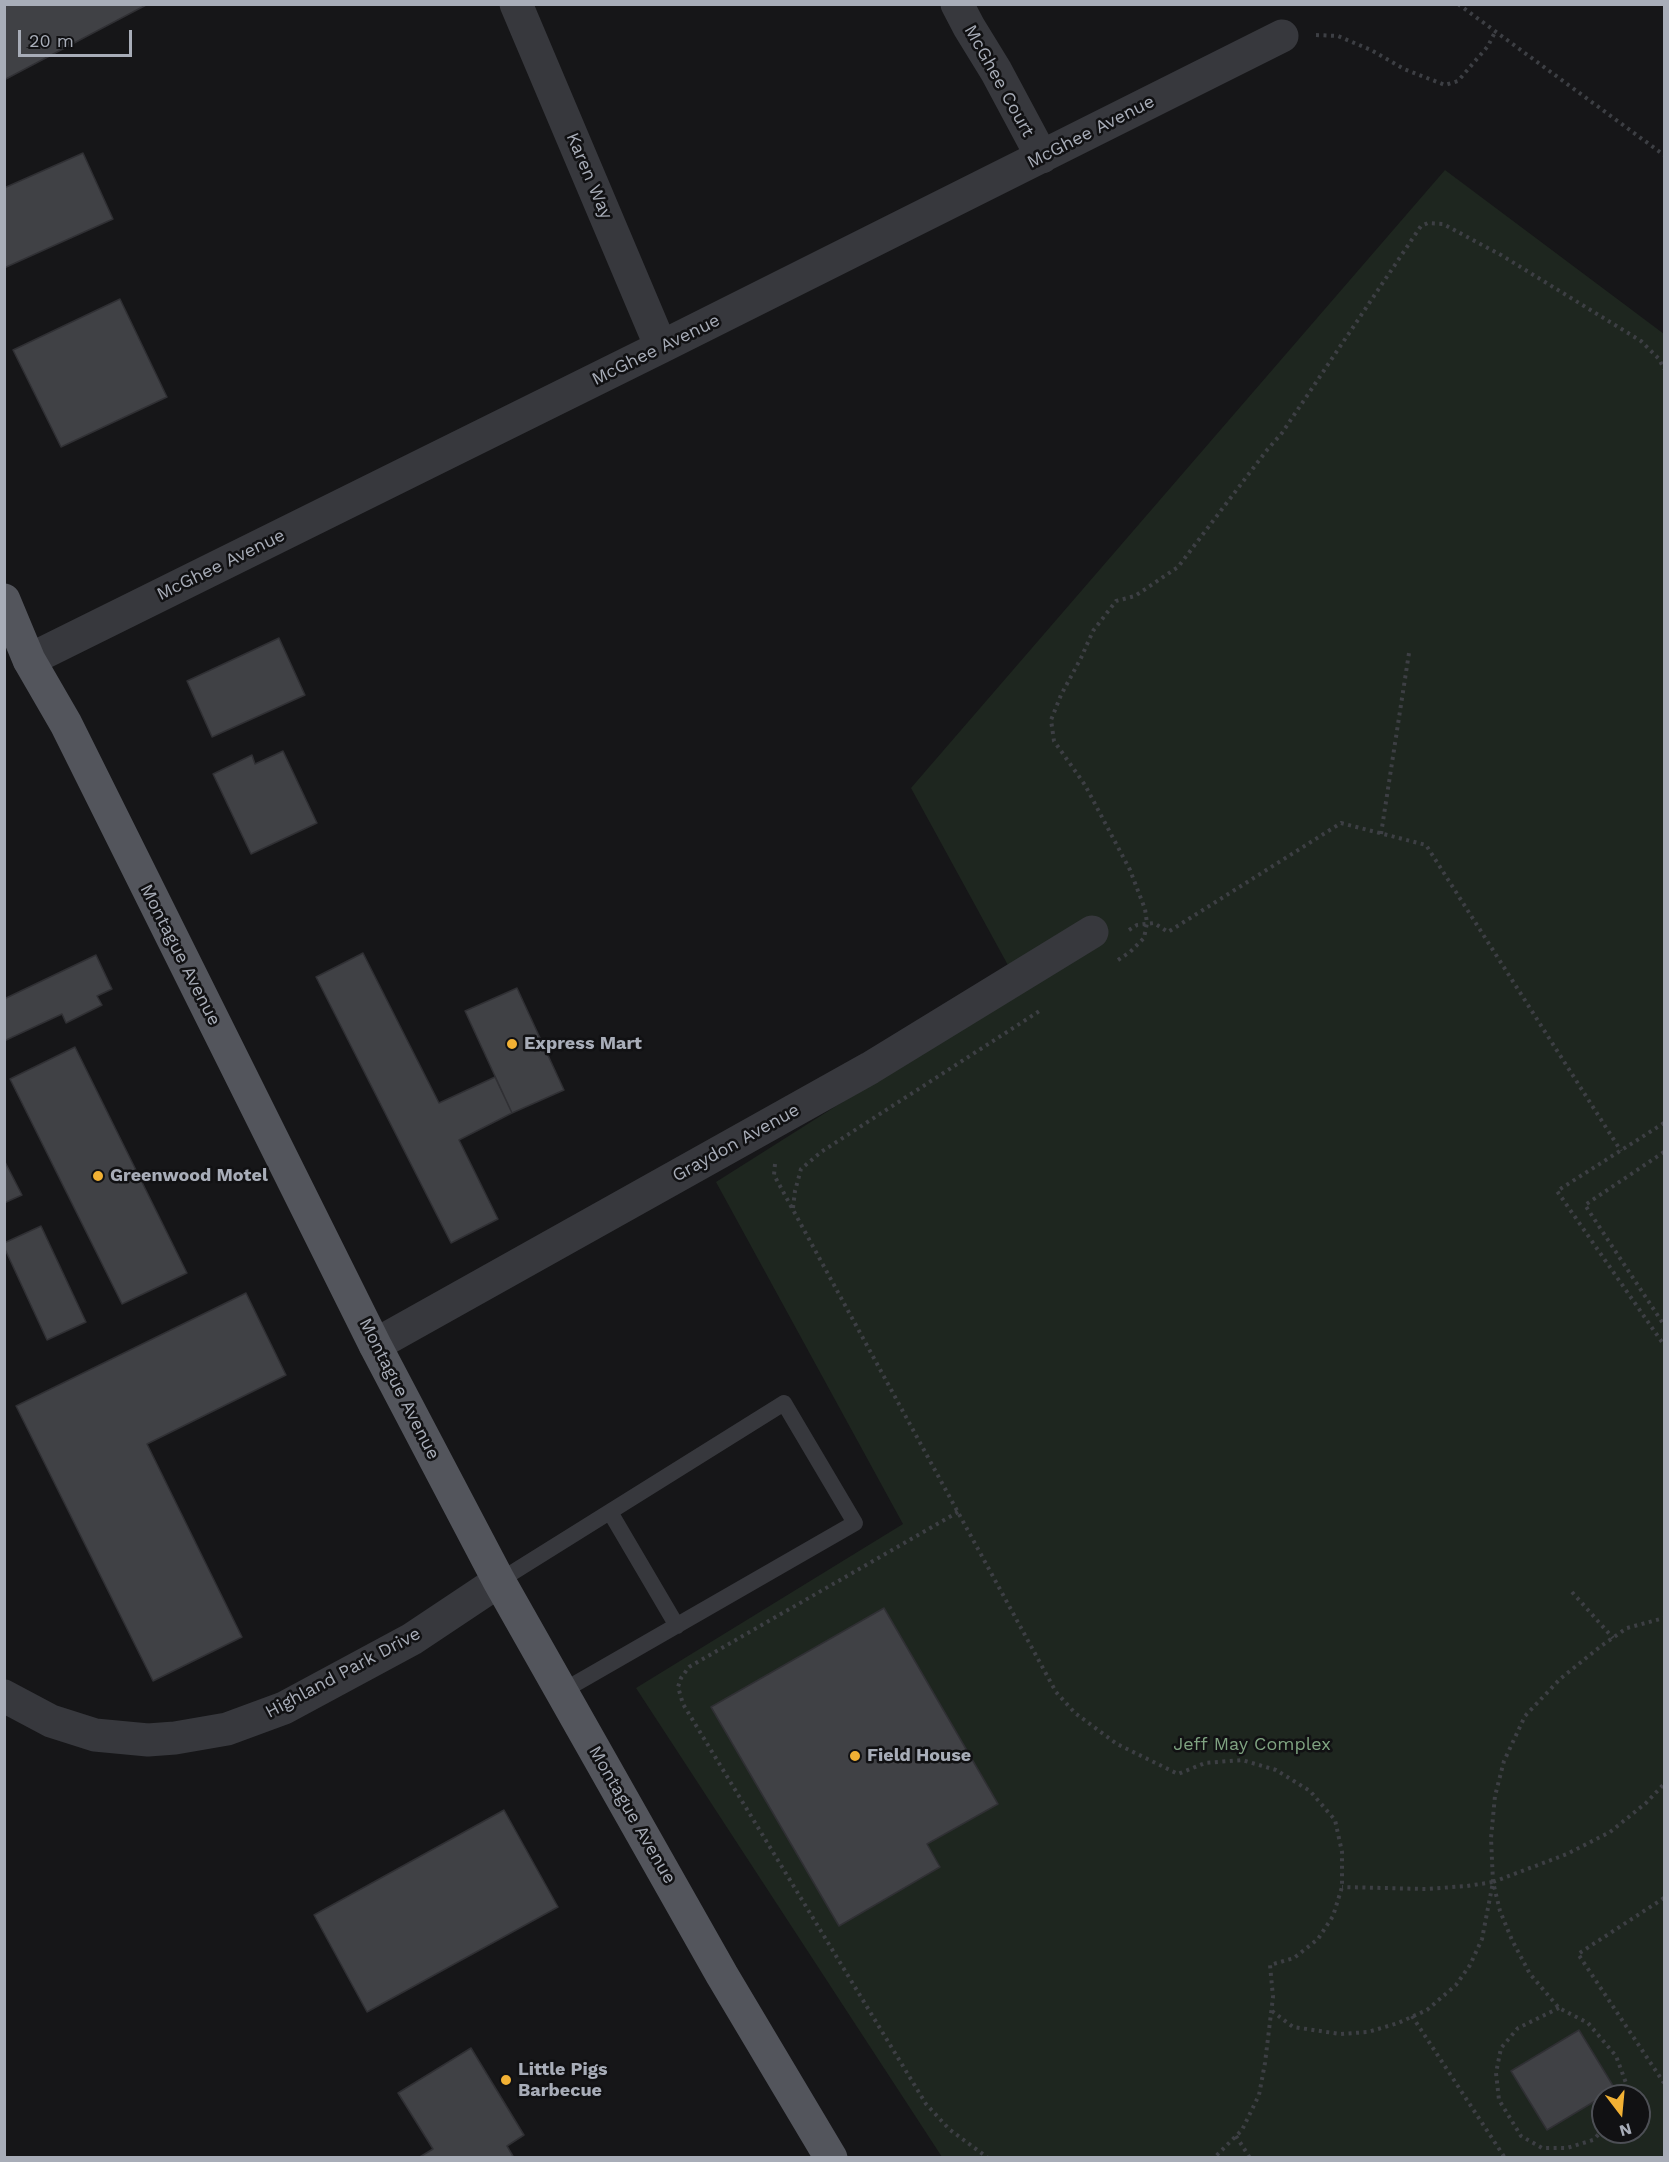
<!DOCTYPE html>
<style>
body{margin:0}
#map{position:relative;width:1669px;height:2162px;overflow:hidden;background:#161618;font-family:"Work Sans",sans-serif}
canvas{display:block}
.frame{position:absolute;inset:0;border:6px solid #a8adb8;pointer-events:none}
.north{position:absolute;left:1591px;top:2084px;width:60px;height:60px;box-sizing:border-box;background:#111113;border:2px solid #4d4f55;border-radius:50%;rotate:164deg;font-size:16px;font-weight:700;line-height:24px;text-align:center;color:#a8adb8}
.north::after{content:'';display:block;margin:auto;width:21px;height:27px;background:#f2b134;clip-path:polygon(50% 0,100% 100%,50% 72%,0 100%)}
.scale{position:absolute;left:18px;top:30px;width:114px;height:27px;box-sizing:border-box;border:3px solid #a8adb8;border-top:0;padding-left:8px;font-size:18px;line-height:21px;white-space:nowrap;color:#a8adb8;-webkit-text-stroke:4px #111113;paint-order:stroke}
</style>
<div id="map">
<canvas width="1669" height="2162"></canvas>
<div class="frame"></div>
<div class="north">N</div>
<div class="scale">20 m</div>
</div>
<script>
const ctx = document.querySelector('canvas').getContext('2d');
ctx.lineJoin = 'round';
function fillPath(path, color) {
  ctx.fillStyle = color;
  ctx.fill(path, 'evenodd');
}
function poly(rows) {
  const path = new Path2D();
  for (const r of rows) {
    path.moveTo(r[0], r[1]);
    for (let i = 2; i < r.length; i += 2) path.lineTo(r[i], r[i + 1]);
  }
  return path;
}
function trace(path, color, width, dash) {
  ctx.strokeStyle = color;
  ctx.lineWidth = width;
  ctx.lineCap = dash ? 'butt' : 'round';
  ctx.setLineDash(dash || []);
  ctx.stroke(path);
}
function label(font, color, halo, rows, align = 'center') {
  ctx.font = font + ' "Work Sans",sans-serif';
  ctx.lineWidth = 5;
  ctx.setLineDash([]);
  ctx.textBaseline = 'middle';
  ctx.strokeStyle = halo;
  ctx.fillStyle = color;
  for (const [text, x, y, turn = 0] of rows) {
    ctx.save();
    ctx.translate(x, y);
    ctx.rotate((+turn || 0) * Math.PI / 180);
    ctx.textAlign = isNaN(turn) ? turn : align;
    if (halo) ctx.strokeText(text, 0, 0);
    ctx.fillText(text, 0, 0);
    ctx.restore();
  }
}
fillPath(poly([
 [1445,170,1664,334,1664,2157,942,2157,636,1688,903,1524,716,1182,1021,989,911,788],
 [1603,2096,1639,2096,1639,2132,1603,2132]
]), '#1e261f');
const building = poly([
 [4,4,148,4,4,80,4,4],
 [83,153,113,219,4,268,4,188,83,153],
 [120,299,167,397,61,447,13,350,120,299],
 [279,638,305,695,212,737,187,681,279,638],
 [283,751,317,823,251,854,213,774,252,755,255,764,283,751],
 [363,953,439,1103,495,1077,512,1113,459,1140,498,1219,451,1243,316,977,363,953],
 [96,955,112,989,97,996,102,1005,66,1023,62,1014,4,1041,4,999,96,955],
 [517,988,564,1090,512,1113,465,1011,517,988],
 [75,1047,187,1273,122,1304,10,1079,75,1047],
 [4,1160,22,1195,4,1203,4,1160],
 [41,1226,86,1322,47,1340,4,1247,4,1243,41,1226],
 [246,1293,286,1375,147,1444,242,1637,153,1681,16,1406,246,1293],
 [884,1608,998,1804,927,1844,940,1867,839,1926,711,1707,884,1608],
 [504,1810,558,1907,367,2012,314,1915,504,1810],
 [1579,2030,1615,2089,1547,2130,1511,2071,1579,2030],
 [471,2048,524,2135,507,2146,514,2158,418,2158,433,2149,398,2093,471,2048]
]);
fillPath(building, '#404145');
trace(building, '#303034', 1.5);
trace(poly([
 [1458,4,1664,155],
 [1316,35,1338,36,1371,50,1404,69,1445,85,1458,81,1488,46,1495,32],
 [1381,834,1409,653],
 [1129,930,1137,925,1154,923,1168,932,1341,823,1426,845,1621,1151],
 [1118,960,1130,952,1144,938,1147,923,1145,909,1130,870,1085,785,1054,741,1051,720,1061,695,1081,658,1093,631,1116,601,1135,596,1178,567,1267,450,1282,433,1421,226,1428,223,1443,224,1501,255,1641,341,1659,359,1664,369],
 [1664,1123,1557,1191,1664,1345],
 [1664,1152,1585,1205,1664,1325],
 [775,1164,774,1175,1056,1692,1075,1713,1117,1744,1178,1774,1205,1763,1242,1760,1276,1770,1310,1791,1335,1820,1342,1852,1342,1887,1333,1916,1318,1939,1294,1958,1270,1965,1273,1997,1265,2063,1259,2095,1242,2130,1214,2158],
 [793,1208,795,1191,801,1169,821,1152,1041,1010],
 [958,1512,689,1667,681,1678,678,1687,683,1704,926,2104,949,2129,988,2158],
 [1572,1592,1613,1638],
 [1493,1882,1567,1854,1610,1832,1646,1803,1664,1784],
 [1664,1898,1578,1954,1664,2083],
 [1559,2008,1518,2028,1501,2048,1496,2073,1499,2100,1521,2136,1542,2148,1567,2148,1593,2140,1603,2130],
 [1272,2011,1293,2027,1340,2034,1368,2032,1398,2023,1427,2010,1456,1985,1470,1965,1482,1939,1493,1882,1467,1886,1426,1889,1342,1887],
 [1412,2016,1505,2158],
 [1622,2096,1626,2083,1616,2056,1588,2023,1559,2008,1530,1974,1512,1940,1500,1911,1493,1882,1491,1838,1495,1796,1504,1761,1525,1716,1560,1679,1601,1646,1627,1628,1664,1618],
 [1236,2136,1250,2158]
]), '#3d3f44', 4, [3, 4.5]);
trace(poly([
 [610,1512,677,1626],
 [499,1581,784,1403,855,1523,561,1692]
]), '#37383d', 16);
trace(poly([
 [516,4,661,347],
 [957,4,969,27,996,71,1042,157],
 [29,660,661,347,1282,36],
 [375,1345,870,1068,1092,932],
 [4,1696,51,1721,95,1735,148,1740,175,1738,227,1729,284,1708,412,1639,499,1581]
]), '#37383d', 33);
trace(poly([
 [4,600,29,660,66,724,375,1345,499,1581,722,1975,831,2158]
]), '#53555c', 33);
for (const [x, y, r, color] of [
 [512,1044,6,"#f2b134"],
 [98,1176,6,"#f2b134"],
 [855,1756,6,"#f2b134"],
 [506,2080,6,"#f2b134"]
]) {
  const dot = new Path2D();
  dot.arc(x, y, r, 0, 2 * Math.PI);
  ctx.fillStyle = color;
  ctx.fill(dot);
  trace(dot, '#111113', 2);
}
label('18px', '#a8adb8', '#111113', [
 ["McGhee Court",999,81,61],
 ["McGhee Avenue",1091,132,-27],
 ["Karen Way",589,176,67],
 ["McGhee Avenue",656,350,-26],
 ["McGhee Avenue",221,565,-26],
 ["Montague Avenue",180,955,63],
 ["Graydon Avenue",736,1143,-29],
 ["Montague Avenue",399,1389,63],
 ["Highland Park Drive",343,1673,-28],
 ["Montague Avenue",632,1815,60]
]);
label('bold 18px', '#a8adb8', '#111113', [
 ["Express Mart",524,1044],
 ["Greenwood Motel",110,1176],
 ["Field House",867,1756],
 ["Little Pigs",518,2070],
 ["Barbecue",518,2091]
], 'left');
label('18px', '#7fa381', '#111113', [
 ["Jeff May Complex",1252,1745]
]);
</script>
